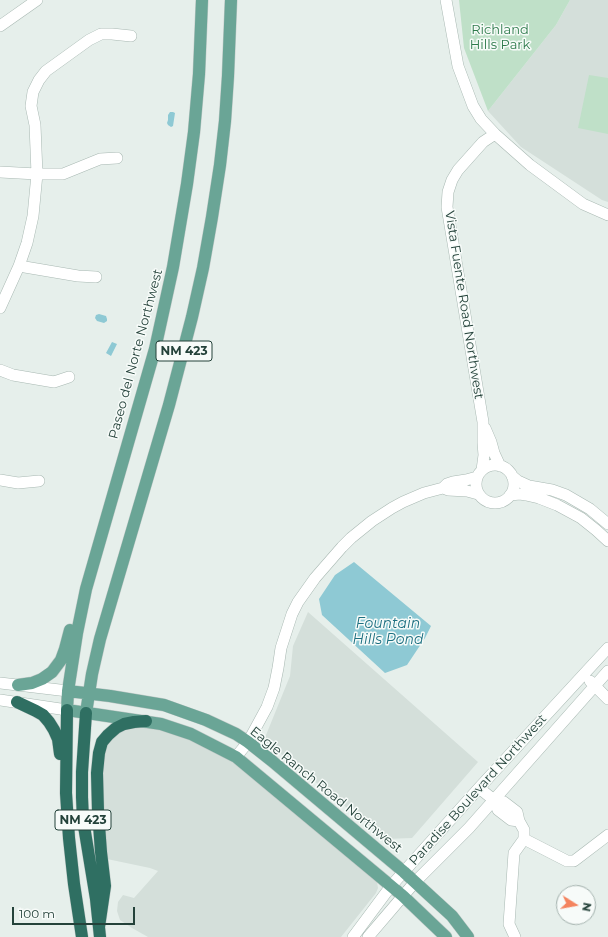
<!DOCTYPE html>
<style>
body{margin:0}
#map{position:relative;width:608px;height:937px;overflow:hidden;background:#e6efeb;font-family:Montserrat,sans-serif}
canvas{display:block}
.north{position:absolute;left:556px;top:885px;width:40px;height:40px;box-sizing:border-box;background:#f7fbf9;border:1px solid #a3b1ad;border-radius:50%;rotate:101deg;font-size:11px;font-weight:700;line-height:16px;text-align:center;color:#24423a}
.north::after{content:'';display:block;margin:auto;width:14px;height:18px;background:#f4845f;clip-path:polygon(50% 0,100% 100%,50% 72%,0 100%)}
.scale{position:absolute;left:12px;top:907px;width:123px;height:18px;box-sizing:border-box;border:2px solid #24423a;border-top:0;padding-left:5px;font-size:12px;line-height:14px;white-space:nowrap;color:#24423a;-webkit-text-stroke:3px #f7fbf9;paint-order:stroke}
</style>
<div id="map">
<canvas width="608" height="937"></canvas>
<div class="north">N</div>
<div class="scale">100 m</div>
</div>
<script>
const ctx = document.querySelector('canvas').getContext('2d');
ctx.lineJoin = 'round';
function fillPath(path, color) {
  ctx.fillStyle = color;
  ctx.fill(path, 'evenodd');
}
function poly(rows) {
  const path = new Path2D();
  for (const r of rows) {
    if (r.length === 3) {
      path.moveTo(r[0] + r[2], r[1]);
      path.arc(r[0], r[1], r[2], 0, 2 * Math.PI);
      continue;
    }
    path.moveTo(r[0], r[1]);
    for (let i = 2; i < r.length; i += 2) path.lineTo(r[i], r[i + 1]);
  }
  return path;
}
function trace(path, color, width, dash) {
  ctx.strokeStyle = color;
  ctx.lineWidth = width;
  ctx.lineCap = dash ? 'butt' : 'round';
  ctx.setLineDash(dash || []);
  ctx.stroke(path);
}
function label(font, color, halo, rows, align = 'center') {
  ctx.font = font + ' Montserrat,sans-serif';
  ctx.lineWidth = 3;
  ctx.setLineDash([]);
  ctx.textBaseline = 'middle';
  ctx.strokeStyle = halo;
  ctx.fillStyle = color;
  for (const [text, x, y, turn = 0] of rows) {
    ctx.save();
    ctx.translate(x, y);
    ctx.rotate((+turn || 0) * Math.PI / 180);
    ctx.textAlign = isNaN(turn) ? turn : align;
    if (halo) ctx.strokeText(text, 0, 0);
    ctx.fillText(text, 0, 0);
    ctx.restore();
  }
}
fillPath(poly([
 [570,0,608,0,608,202,602,200,521,147,488,111,556,25],
 [308,612,478,762,412,838,385,839,264,740,290,676,293,646],
 [127,726,160,728,200,742,244,768,375,879,377,882,378,888,376,893,341,937,148,937,132,928,120,920,117,911,118,902,123,895,134,898,158,871,150,868,107,859,102,809,102,764,108,741]
]), '#d4dfda');
fillPath(poly([
 [459,0,570,0,556,25,488,111,464,48],
 [589,75,608,78,608,134,578,128]
]), '#bfe0c8');
fillPath(poly([
 [170,112,173,112,175,113,173,126,171,127,168,125,167,123,168,120,168,115],
 [99,314,106,316,107,319,107,321,104,323,97,321,95,318,96,315],
 [112,342,117,344,111,356,106,353],
 [354,562,431,626,425,638,407,665,385,673,322,615,319,599,335,575]
]), '#8ec9d4');
const minor = poly([
 [446,0,458,66,473,106,481,119,495,134,530,165,583,204,608,215],
 [0,26,37,0],
 [0,172,37,174,63,174,100,159,117,158],
 [19,266,78,276,96,277],
 [0,308,19,266,27,243,33,216,37,174,35,125,31,106,33,92,39,80,46,71,89,40,101,34,112,34,131,36],
 [0,370,13,375,54,382,69,377],
 [485,428,491,442,494,453,500,466],
 [495,484,19],
 [482,470,484,455,483,443,483,422,447,207,448,192,452,180,458,170,483,142,495,134],
 [512,476,518,481,529,486,552,490,566,495,590,509,608,524],
 [477,477,466,480,453,482,447,484,443,488,448,490,467,491,478,494],
 [0,480,18,483,39,481],
 [510,495,520,494,526,495,539,498,557,505,581,518,596,530,608,541],
 [590,681,608,699],
 [0,683,68,691],
 [0,700,67,710],
 [236,757,248,742,267,707,274,688,278,668,281,648,292,614,298,602,315,578,342,547,351,538,372,521,392,508,403,502,424,493,443,488],
 [479,788,494,800,498,810,511,820,519,821],
 [494,800,504,802,517,812,519,821,524,830,524,839,567,861,574,861,608,835],
 [353,937,391,886,479,788,608,648],
 [368,937,415,882,469,828,608,671],
 [515,937,509,924,514,853,524,839]
]);
const major = poly([
 [202,0,199,74,194,132,187,184,173,267,155,349,86,589,77,633,68,691,67,710,161,724,191,734,236,757,403,896,446,937],
 [18,685,32,683,42,679,52,672,61,660,65,649,70,630],
 [68,691,110,696,164,705,206,720,236,734,248,742,272,761,404,872,452,916,468,937],
 [86,713,92,674,100,639,169,405,192,317,203,268,212,217,220,165,225,121,228,76,231,0]
]);
const highway = poly([
 [17,702,36,711,43,715,49,722,54,730,58,739,60,754],
 [67,710,66,793,69,838,74,884,82,937],
 [86,713,82,772,82,797,83,820,96,899,100,937],
 [99,927,105,886,101,852,98,811,97,773,99,753,102,742,108,735,116,728,124,724,134,722,146,721]
]);
trace(minor, '#a8b8b2', 12);
trace(major, '#c2cac8', 13);
trace(highway, '#c2cac8', 13);
trace(minor, '#fff', 11);
trace(major, '#6aa596', 12);
trace(highway, '#2f6f62', 12);
for (const [x, y, w] of [
 [184,351,56],
 [83,820,56]
]) {
  const box = new Path2D();
  box.roundRect(x - w / 2, y - 10, w, 20, 3);
  ctx.fillStyle = '#f7fbf9';
  ctx.fill(box);
  trace(box, '#24423a', 1);
}
label('bold 12px', '#24423a', null, [
 ["NM 423",184,351],
 ["NM 423",83,820]
]);
label('13px', '#2d7a4b', '#f7fbf9', [
 ["Richland",500,30],
 ["Hills Park",500,45]
]);
label('13px', '#24423a', '#f7fbf9', [
 ["Vista Fuente Road Northwest",464,305,81],
 ["Paseo del Norte Northwest",136,354,-75],
 ["Eagle Ranch Road Northwest",326,790,39],
 ["Paradise Boulevard Northwest",478,790,-48]
]);
label('italic 14px', '#1c6f80', '#f7fbf9', [
 ["Fountain",388,624],
 ["Hills Pond",388,640]
]);
</script>
